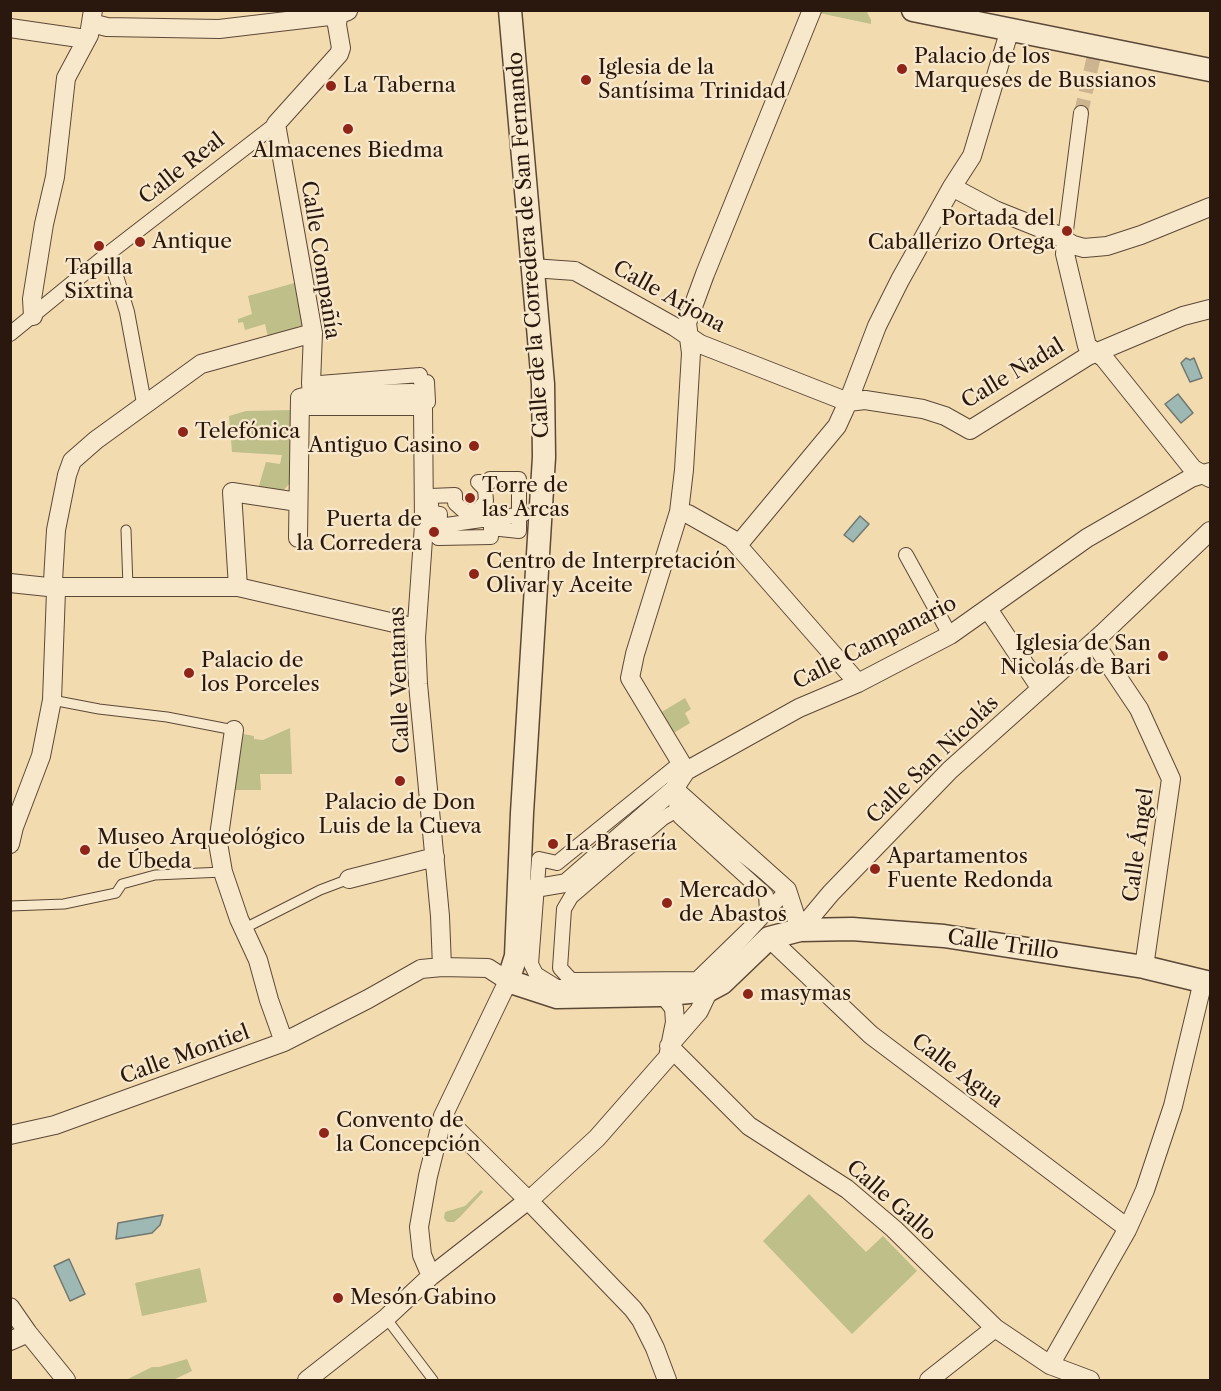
<!DOCTYPE html>
<meta charset="utf-8">
<style>
body{margin:0}
#map{position:relative;width:1221px;height:1391px;overflow:hidden;background:#f3dbb0;font-family:"Libre Caslon Text",serif}
canvas{display:block}
.frame{position:absolute;inset:0;border:12px solid #2a170d;pointer-events:none}
</style>
<div id="map">
<canvas width="1221" height="1391"></canvas>
<div class="frame"></div>
</div>
<script>
const ctx = document.querySelector('canvas').getContext('2d');
ctx.lineJoin = 'round';
function fillPath(path, color) {
  ctx.fillStyle = color;
  ctx.fill(path, 'evenodd');
}
function poly(rows) {
  const path = new Path2D();
  for (const r of rows) {
    path.moveTo(r[0], r[1]);
    for (let i = 2; i < r.length; i += 2) path.lineTo(r[i], r[i + 1]);
  }
  return path;
}
function trace(path, color, width, dash) {
  ctx.strokeStyle = color;
  ctx.lineWidth = width;
  ctx.lineCap = dash ? 'butt' : 'round';
  ctx.setLineDash(dash || []);
  ctx.stroke(path);
}
function label(font, color, halo, rows, align = 'center') {
  ctx.font = font + ' "Libre Caslon Text",serif';
  ctx.lineWidth = 4.5;
  ctx.setLineDash([]);
  ctx.textBaseline = 'middle';
  ctx.strokeStyle = halo;
  ctx.fillStyle = color;
  for (const [text, x, y, turn = 0] of rows) {
    ctx.save();
    ctx.translate(x, y);
    ctx.rotate((+turn || 0) * Math.PI / 180);
    ctx.textAlign = isNaN(turn) ? turn : align;
    if (halo) ctx.strokeText(text, 0, 0);
    ctx.fillText(text, 0, 0);
    ctx.restore();
  }
}
fillPath(poly([
 [820,11,867,12,871,20,871,24,819,13],
 [298,282,309,326,268,337,265,324,245,330,243,322,238,323,238,319,252,314,248,296],
 [293,410,294,479,281,493,258,489,266,462,280,464,282,455,232,452,229,416,246,411],
 [685,698,691,709,685,713,690,723,672,734,660,713],
 [290,728,292,774,260,774,261,790,229,790,237,733,254,736,254,739,263,740],
 [481,1190,483,1192,460,1217,454,1222,447,1222,444,1218,445,1212,465,1206],
 [809,1194,866,1252,883,1236,917,1271,852,1334,763,1241],
 [200,1268,207,1302,142,1316,135,1283],
 [187,1359,192,1371,173,1380,126,1380,152,1367,159,1367]
]), '#bebf89');
const water = poly([
 [1186,358,1190,360,1194,358,1202,378,1190,382,1181,363,1186,358],
 [1178,394,1193,413,1181,423,1165,404,1178,394],
 [860,516,869,524,853,542,844,535,860,516],
 [163,1215,160,1225,152,1233,116,1239,118,1223,163,1215],
 [69,1259,85,1294,70,1301,54,1266,69,1259]
]);
fillPath(water, '#9eb9b4');
trace(water, '#707871', 1.5);
trace(poly([
 [1081,113,1094,56]
]), '#cbb48f', 14, [14, 7]);
const service = poly([
 [126,530,128,587],
 [52,700,99,709,167,717,234,730],
 [10,906,64,904,116,893,122,884,155,875,223,872],
 [243,929,320,890,349,879],
 [386,1318,433,1380]
]);
const pedestrian = poly([
 [1066,230,1081,113],
 [109,253,127,312,144,403],
 [10,334,109,253,276,124],
 [420,375,421,382,427,382,428,402,419,408,304,408,320,383,420,375],
 [490,479,519,479,519,531,491,528,491,537,438,538,440,514,432,513,430,496,455,495,455,503,465,512,478,510,486,501,485,489,478,482,490,482,490,479],
 [439,526,524,514],
 [906,555,950,635],
 [678,765,674,789,677,810,663,818,571,897,564,909,560,968,571,980,697,979,767,911,766,895,680,817,686,810,787,890,700,985,557,987,536,974,531,964,539,859,557,863,678,765]
]);
const minor = poly([
 [91,23,107,27,219,29,338,15,348,11],
 [10,28,86,39],
 [952,187,995,210,1055,234,1073,245,1084,248,1107,246,1141,235,1210,207],
 [1066,242,1065,254,1087,346,1104,358,1193,469,1210,478],
 [532,268,575,271,675,327,700,344,848,402,865,400,923,409,945,416,970,430,1088,356,1183,316,1210,309],
 [33,316,32,299,44,224,55,177,66,78,89,35,93,10],
 [312,395,311,383,313,333,276,124,339,54,341,48,337,25,338,15],
 [679,512,688,514,732,539,858,683],
 [298,538,300,398,312,395,412,393,419,397,423,405,424,525,416,638,418,684,440,916,442,967],
 [738,545,837,426,848,402,877,326,900,280,952,187,972,156,1010,29],
 [10,583,48,587,238,587,416,628],
 [238,587,232,492,298,502],
 [988,609,1041,689],
 [1094,642,1139,709,1171,779,1144,967],
 [234,730,218,843,223,872,239,919,258,960,269,1000,284,1042],
 [686,771,630,678,635,654,679,512,684,470,691,353,687,323,705,274,812,10],
 [674,789,787,890,800,930],
 [10,844,14,827,41,756,52,700,56,591,53,581,56,530,67,475,72,461,96,440,201,364,313,333],
 [349,879,435,857],
 [519,891,566,883,674,789,686,771,799,708,858,683,950,635,1087,538,1191,478,1210,472],
 [800,930,831,893,950,770,1102,634,1210,531],
 [769,938,871,1035,1122,1224,1127,1230],
 [672,1042,699,1011,709,990],
 [669,1046,749,1126,847,1189,894,1229,995,1328,1050,1365,1090,1380],
 [443,1116,528,1200,633,1309,641,1320,655,1348,667,1380],
 [10,1135,55,1125,284,1042,368,999,421,969,442,967,488,968,508,981,443,1116,428,1176,419,1227,422,1255,431,1276],
 [10,1307,28,1333,66,1380],
 [10,1341,28,1333],
 [1050,1365,1127,1230,1145,1190,1173,1106,1203,981],
 [307,1380,386,1318,431,1276,536,1194,597,1138,668,1057,675,1022,674,1008,667,999,659,995],
 [929,1380,995,1328]
]);
const tertiary = poly([
 [510,10,543,384,544,457,522,813,516,956,508,981,557,997,659,995,709,990,722,983,769,938,800,930,852,929,944,936,1144,967,1210,983],
 [913,10,1210,70]
]);
trace(service, '#5c4836', 11);
trace(pedestrian, '#5c4836', 16);
trace(minor, '#5c4836', 20);
trace(tertiary, '#5c4836', 25);
trace(service, '#f7e8cc', 9);
trace(pedestrian, '#f7e8cc', 14);
trace(minor, '#f7e8cc', 18);
trace(tertiary, '#f7e8cc', 22);
for (const [x, y, r, color] of [
 [902,69,6,"#8f2418"],
 [586,80,6,"#8f2418"],
 [331,86,6,"#8f2418"],
 [348,129,6,"#8f2418"],
 [1067,231,6,"#8f2418"],
 [140,242,6,"#8f2418"],
 [99,246,6,"#8f2418"],
 [183,432,6,"#8f2418"],
 [474,446,6,"#8f2418"],
 [470,498,6,"#8f2418"],
 [434,532,6,"#8f2418"],
 [474,574,6,"#8f2418"],
 [1163,656,6,"#8f2418"],
 [189,673,6,"#8f2418"],
 [400,781,6,"#8f2418"],
 [553,844,6,"#8f2418"],
 [85,850,6,"#8f2418"],
 [875,869,6,"#8f2418"],
 [667,903,6,"#8f2418"],
 [748,994,6,"#8f2418"],
 [324,1133,6,"#8f2418"],
 [338,1298,6,"#8f2418"]
]) {
  const dot = new Path2D();
  dot.arc(x, y, r, 0, 2 * Math.PI);
  ctx.fillStyle = color;
  ctx.fill(dot);
  trace(dot, '#f7e8cc', 2);
}
label('21px', '#2a170d', '#f7e8cc', [
 ["Palacio de los",914,57],
 ["Marqueses de Bussianos",914,81],
 ["Iglesia de la",598,68],
 ["Santísima Trinidad",598,92],
 ["La Taberna",343,86],
 ["Almacenes Biedma",348,151,"center"],
 ["Portada del",1055,219,"right"],
 ["Caballerizo Ortega",1055,243,"right"],
 ["Antique",152,242],
 ["Tapilla",99,268,"center"],
 ["Sixtina",99,292,"center"],
 ["Telefónica",195,432],
 ["Antiguo Casino",462,446,"right"],
 ["Torre de",482,486],
 ["las Arcas",482,510],
 ["Puerta de",422,520,"right"],
 ["la Corredera",422,544,"right"],
 ["Centro de Interpretación",486,562],
 ["Olivar y Aceite",486,586],
 ["Iglesia de San",1151,644,"right"],
 ["Nicolás de Bari",1151,668,"right"],
 ["Palacio de",201,661],
 ["los Porceles",201,685],
 ["Palacio de Don",400,803,"center"],
 ["Luis de la Cueva",400,827,"center"],
 ["Museo Arqueológico",97,838],
 ["de Úbeda",97,862],
 ["La Brasería",565,844],
 ["Apartamentos",887,857],
 ["Fuente Redonda",887,881],
 ["Mercado",679,891],
 ["de Abastos",679,915],
 ["masymas",760,994],
 ["Convento de",336,1121],
 ["la Concepción",336,1145],
 ["Mesón Gabino",350,1298]
], 'left');
label('21px', '#2a170d', '#f7e8cc', [
 ["Calle Real",182,169,-38],
 ["Calle de la Corredera de San Fernando",529,245,-94],
 ["Calle Compañía",320,260,81],
 ["Calle Arjona",669,297,29],
 ["Calle Nadal",1013,374,-31],
 ["Calle Campanario",875,643,-27],
 ["Calle Ventanas",400,680,-92],
 ["Calle San Nicolás",933,760,-44],
 ["Calle Ángel",1139,845,-82],
 ["Calle Trillo",1003,945,8],
 ["Calle Montiel",185,1055,-20],
 ["Calle Agua",957,1071,37],
 ["Calle Gallo",891,1201,41]
]);
</script>
